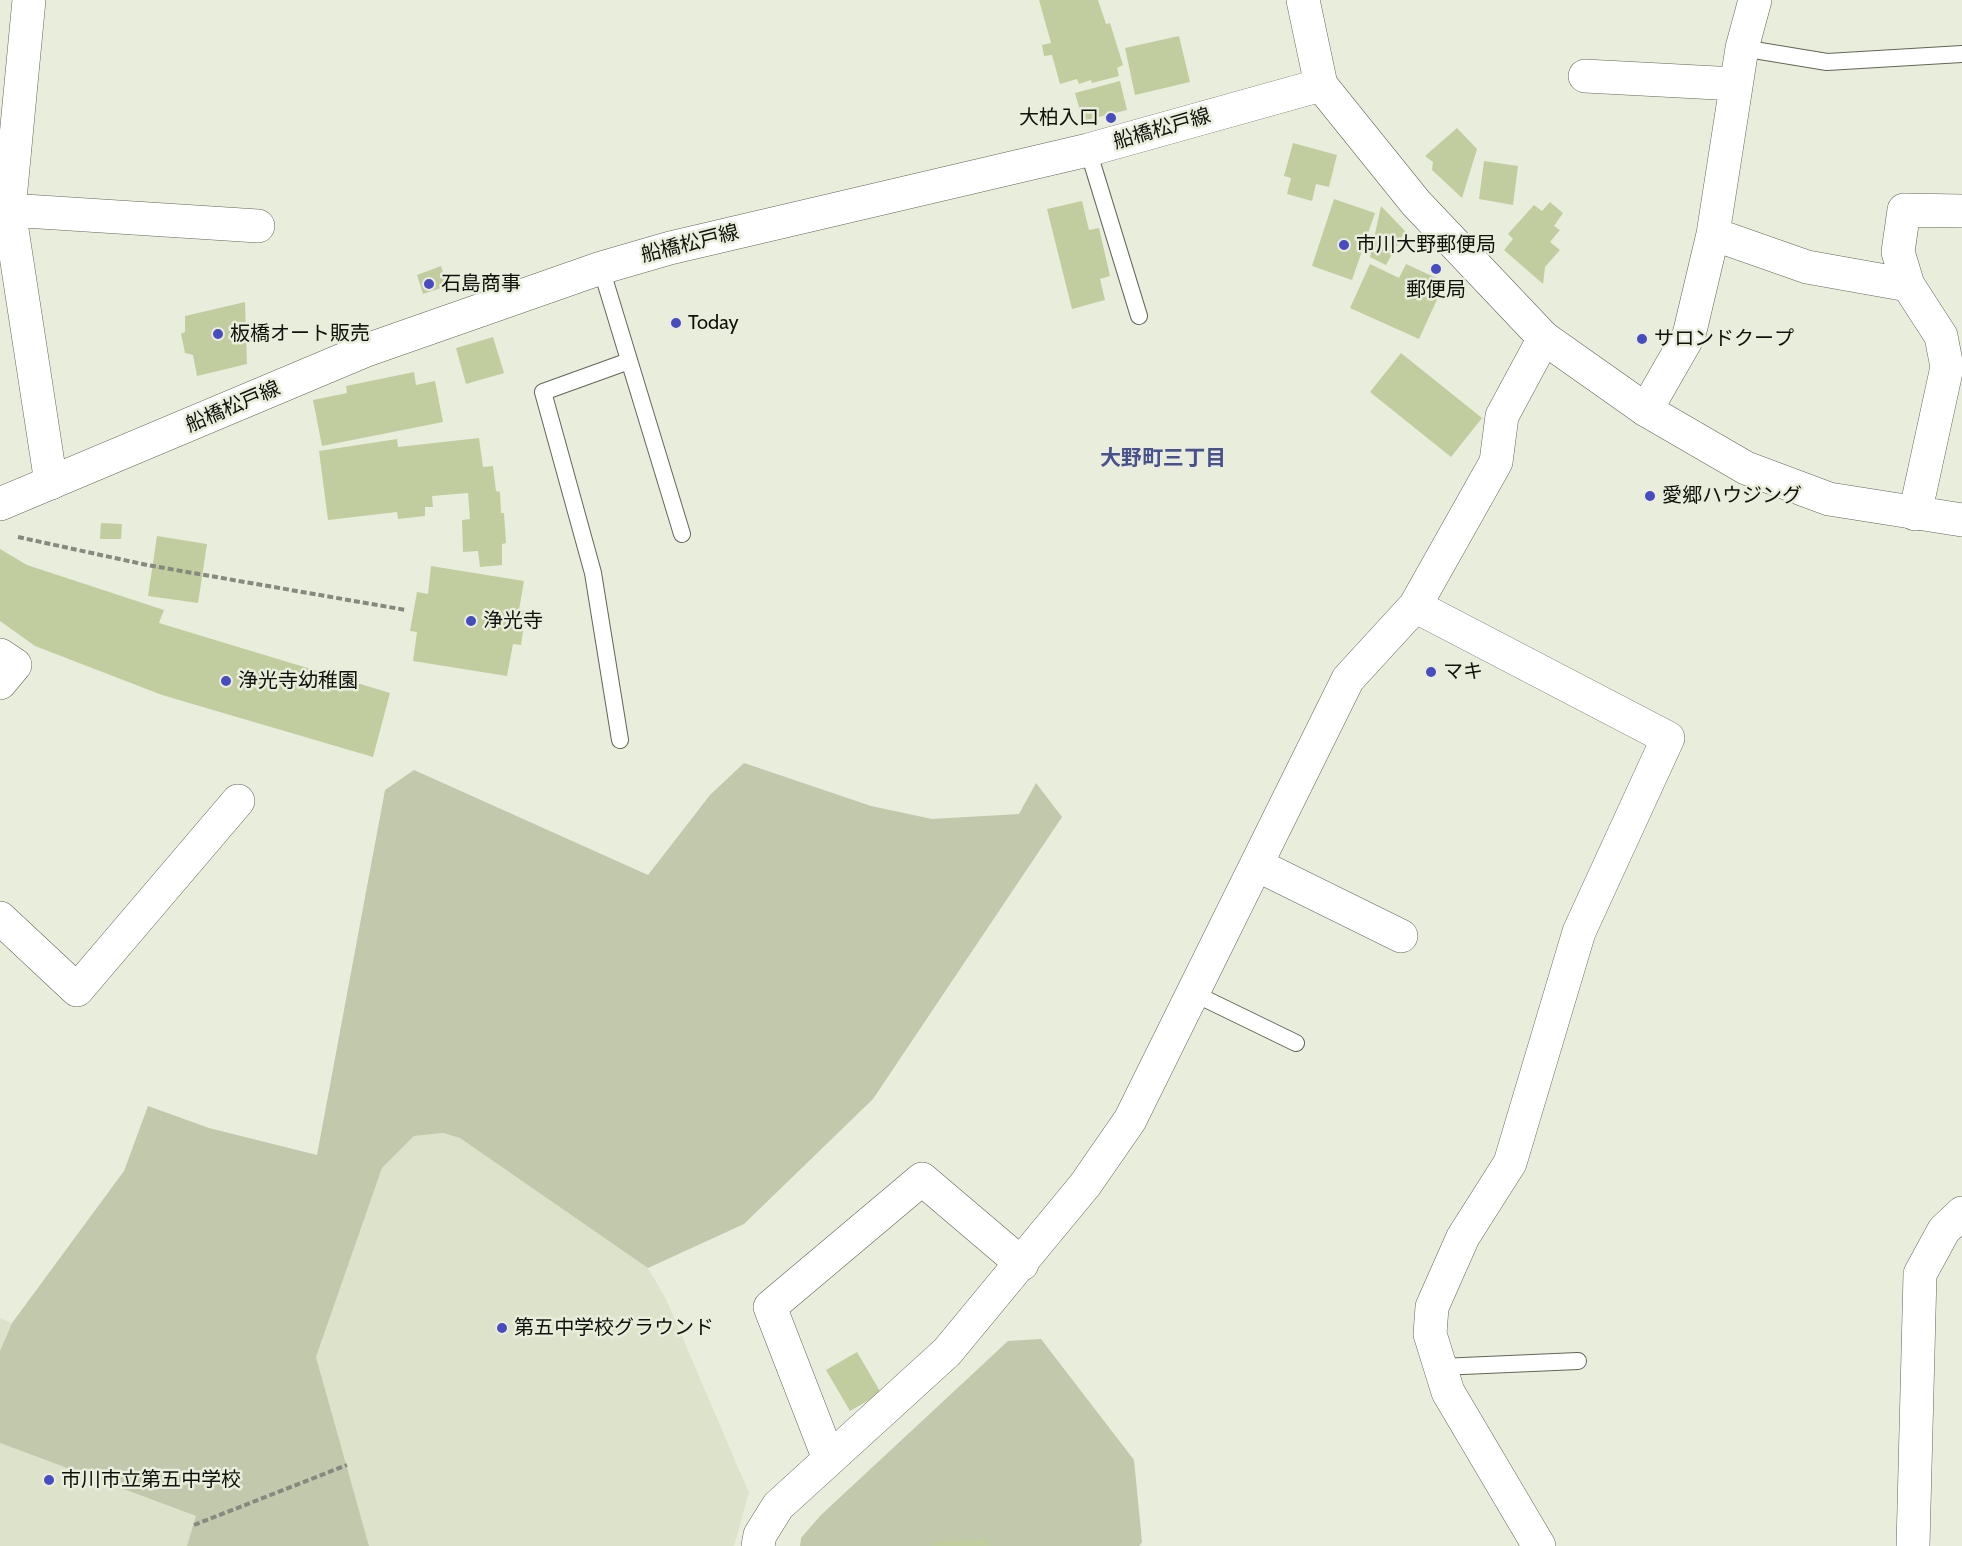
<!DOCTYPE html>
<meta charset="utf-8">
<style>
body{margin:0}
canvas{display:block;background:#e9eddc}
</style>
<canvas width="1962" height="1546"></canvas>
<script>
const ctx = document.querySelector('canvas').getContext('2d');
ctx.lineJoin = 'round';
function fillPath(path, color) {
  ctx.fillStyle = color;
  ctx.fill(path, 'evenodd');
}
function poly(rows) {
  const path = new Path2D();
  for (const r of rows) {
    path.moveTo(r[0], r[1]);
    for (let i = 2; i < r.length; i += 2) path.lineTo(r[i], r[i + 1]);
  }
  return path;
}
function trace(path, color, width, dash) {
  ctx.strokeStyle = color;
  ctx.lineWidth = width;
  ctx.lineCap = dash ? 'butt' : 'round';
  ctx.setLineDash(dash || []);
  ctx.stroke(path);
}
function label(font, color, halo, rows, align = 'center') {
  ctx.font = font + ' Cabin,"Noto Sans JP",sans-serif';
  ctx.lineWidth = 5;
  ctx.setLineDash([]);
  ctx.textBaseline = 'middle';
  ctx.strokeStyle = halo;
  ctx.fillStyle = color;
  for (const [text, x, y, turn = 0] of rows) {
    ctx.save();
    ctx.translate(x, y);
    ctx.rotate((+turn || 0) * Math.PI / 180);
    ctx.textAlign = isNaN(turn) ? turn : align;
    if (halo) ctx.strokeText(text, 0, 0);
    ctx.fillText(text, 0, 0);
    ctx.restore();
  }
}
fillPath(poly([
 [443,1133,475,1142,609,1236,648,1268,666,1299,749,1493,734,1546,369,1546,316,1357,382,1168,414,1136],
 [0,1318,12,1323,0,1351],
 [0,1443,196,1516,187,1546,0,1546]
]), '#dde3cb');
fillPath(poly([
 [744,763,871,806,932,819,1019,814,1036,783,1062,817,873,1099,744,1224,648,1268,460,1138,443,1133,414,1136,382,1168,316,1357,369,1546,187,1546,196,1516,0,1443,0,1351,12,1323,124,1171,148,1106,209,1128,317,1155,385,790,414,770,648,875,710,795],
 [1041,1339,1134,1460,1142,1542,1139,1546,800,1546,801,1538,821,1515,1008,1341]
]), '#c1c8ac');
fillPath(poly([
 [1039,0,1098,0,1106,24,1110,23,1123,65,1117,68,1119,76,1092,83,1091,80,1079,84,1077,79,1060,84,1052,55,1044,56,1042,45,1051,43],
 [1179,36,1190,82,1135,95,1125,48],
 [1120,81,1127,110,1083,121,1075,93],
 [1457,128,1477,149,1462,198,1432,170,1433,162,1425,156],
 [1293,143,1337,155,1329,187,1316,184,1312,201,1287,194,1291,178,1284,176],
 [1484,161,1518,166,1513,205,1479,199],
 [1334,199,1375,213,1352,280,1312,266],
 [1082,201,1089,230,1099,228,1110,276,1100,279,1105,300,1072,309,1047,209],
 [1550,202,1563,213,1554,226,1560,230,1550,242,1560,250,1545,267,1543,284,1504,250,1513,239,1508,234,1534,205,1542,211],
 [1381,206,1405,231,1386,265,1370,257],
 [1370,264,1399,278,1406,264,1445,282,1419,339,1350,308],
 [441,266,447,286,423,294,417,275],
 [245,302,247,364,197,376,193,355,185,353,181,334,185,332,185,316],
 [493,337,504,373,466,384,456,348],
 [1401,353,1482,418,1451,457,1370,392],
 [414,372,416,385,435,381,443,422,322,446,313,400,347,393,346,386],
 [479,438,483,467,493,466,496,491,500,492,501,513,504,513,506,543,502,544,502,565,480,567,478,551,463,552,462,520,470,519,468,493,432,496,433,507,425,507,425,516,398,519,397,512,328,520,319,451,397,439,398,447],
 [101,523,122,524,121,539,100,539],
 [157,536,207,544,198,603,148,596],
 [0,549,27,565,164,610,159,623,390,693,373,757,162,695,35,646,0,621],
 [431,566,524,581,519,610,526,611,521,645,513,644,507,676,413,661,417,632,410,631,417,592,428,594],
 [857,1352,881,1393,850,1411,826,1370],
 [990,1539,990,1546,933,1546,933,1542]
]), '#c2cd9f');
const lane = poly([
 [1742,48,1827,62,1962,54],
 [1088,150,1139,316],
 [601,268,682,534],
 [620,740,593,573,543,392,629,361],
 [1191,992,1296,1043],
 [1440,1367,1578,1361]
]);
const street = poly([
 [29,0,9,210,51,483],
 [1585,76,1736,84],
 [9,210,258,226],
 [1713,234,1807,267,1908,285,1941,336,1947,367,1915,514],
 [1908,285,1898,252,1904,210,1962,211],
 [1646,410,1689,335,1713,234,1742,48,1755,0],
 [1415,606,1668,738,1579,932,1510,1163,1463,1237,1432,1307,1430,1334,1448,1392,1539,1546],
 [0,655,15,665,0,683],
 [1257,865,1401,936],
 [0,918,77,990,238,801],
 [829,1459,770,1307,922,1179,1022,1264],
 [758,1546,760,1535,778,1506,947,1352,1085,1185,1130,1120,1348,679,1415,606,1496,462,1502,416,1544,338],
 [1913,1546,1920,1274,1944,1230,1962,1213]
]);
const secondary = poly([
 [1321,85,1416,203,1544,338,1646,410,1746,468,1829,499,1962,520]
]);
const primary = poly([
 [0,504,364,351,601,268,670,248,1088,150,1321,85,1303,0]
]);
trace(lane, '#626657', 18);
trace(street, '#626657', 34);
trace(secondary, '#626657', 34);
trace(primary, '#626657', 34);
trace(poly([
 [18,537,147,565,406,610],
 [194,1525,347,1465]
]), '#86897d', 4, [6, 3]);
trace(lane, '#fff', 16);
trace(street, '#fff', 33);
trace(secondary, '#fff', 33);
trace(primary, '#fff', 33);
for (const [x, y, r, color] of [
 [1111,118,6,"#484cc1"],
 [1344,245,6,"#484cc1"],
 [1436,269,6,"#484cc1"],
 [429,284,6,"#484cc1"],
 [676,323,6,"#484cc1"],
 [218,334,6,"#484cc1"],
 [1642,339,6,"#484cc1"],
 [1650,496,6,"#484cc1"],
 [471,621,6,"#484cc1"],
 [1431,672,6,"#484cc1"],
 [226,681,6,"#484cc1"],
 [502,1328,6,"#484cc1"],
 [49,1480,6,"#484cc1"]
]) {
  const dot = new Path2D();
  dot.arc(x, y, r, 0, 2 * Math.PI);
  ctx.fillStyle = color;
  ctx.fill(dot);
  trace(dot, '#e9eddc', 2);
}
label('20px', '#0f110b', '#e9eddc', [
 ["大柏入口",1099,118,"right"],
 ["市川大野郵便局",1356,245],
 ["石島商事",441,284],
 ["郵便局",1436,290,"center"],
 ["Today",688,323],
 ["板橋オート販売",230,334],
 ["サロンドクープ",1654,339],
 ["愛郷ハウジング",1662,496],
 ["浄光寺",483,621],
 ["マキ",1443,672],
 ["浄光寺幼稚園",238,681],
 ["第五中学校グラウンド",514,1328],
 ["市川市立第五中学校",61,1480]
], 'left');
label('20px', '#0f110b', '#e9eddc', [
 ["船橋松戸線",1162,129,-16],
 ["船橋松戸線",690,244,-14],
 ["船橋松戸線",233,407,-23]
]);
label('bold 21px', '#48518e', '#e9eddc', [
 ["大野町三丁目",1163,459]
]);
</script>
